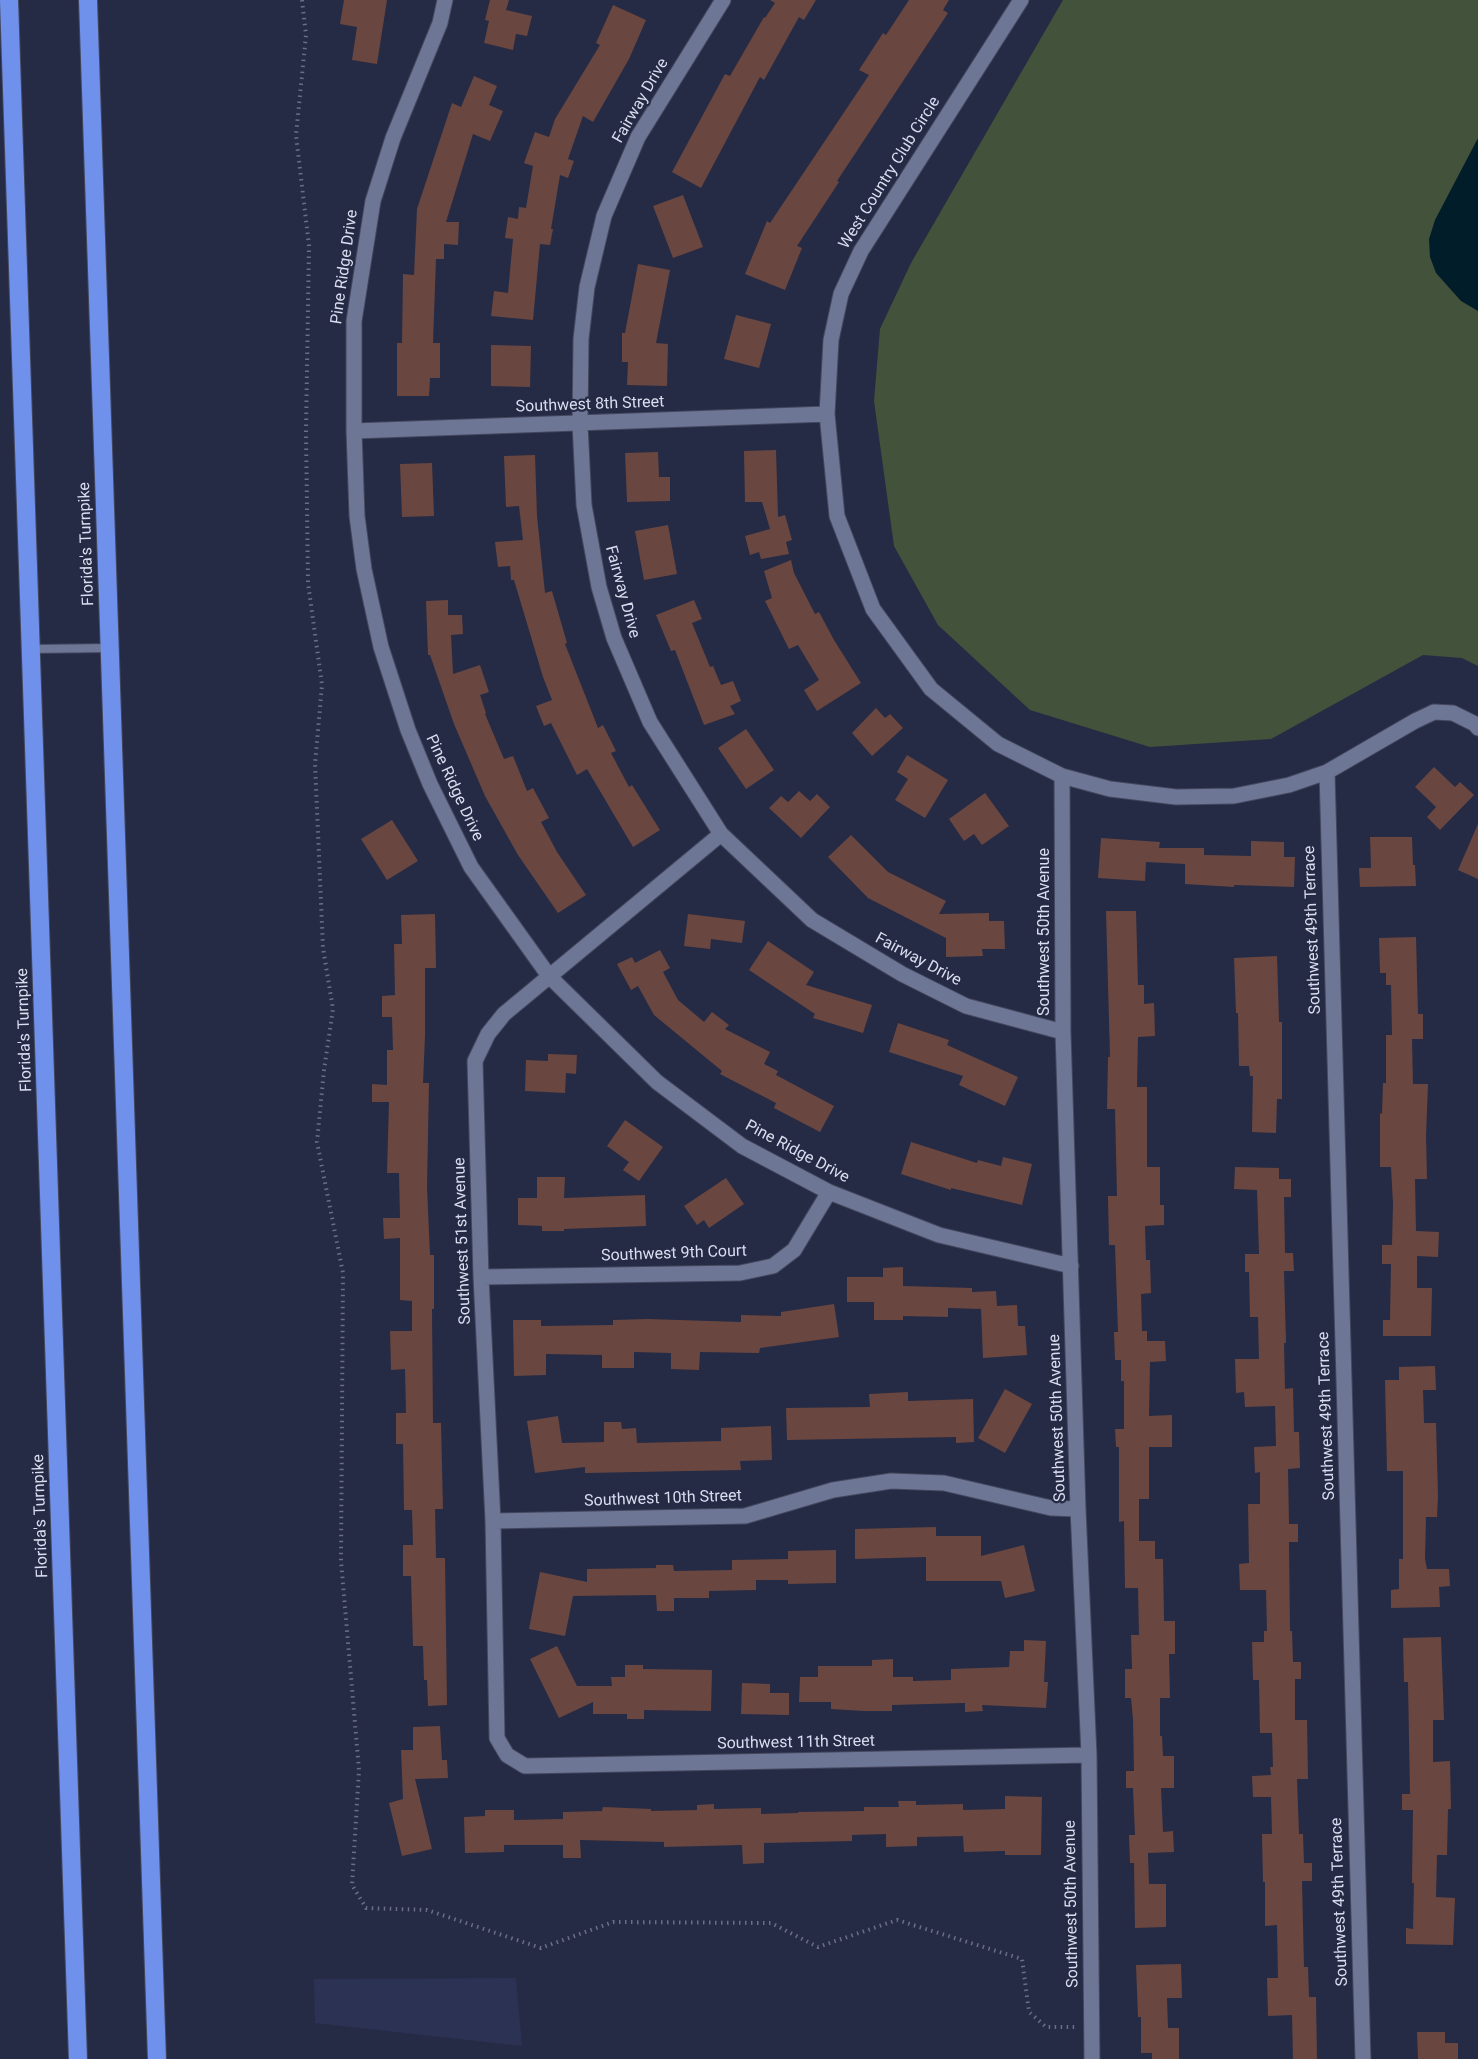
<!DOCTYPE html>
<style>
body{margin:0}
canvas{display:block;background:#252a45}
</style>
<canvas width="1478" height="2059"></canvas>
<script>
const ctx = document.querySelector('canvas').getContext('2d');
ctx.lineJoin = 'round';
function fillPath(path, color) {
  ctx.fillStyle = color;
  ctx.fill(path, 'evenodd');
}
function poly(rows) {
  const path = new Path2D();
  for (const r of rows) {
    path.moveTo(r[0], r[1]);
    for (let i = 2; i < r.length; i += 2) path.lineTo(r[i], r[i + 1]);
  }
  return path;
}
function trace(path, color, width, dash) {
  ctx.strokeStyle = color;
  ctx.lineWidth = width;
  ctx.lineCap = dash ? 'butt' : 'round';
  ctx.setLineDash(dash || []);
  ctx.stroke(path);
}
function label(font, color, halo, rows, align = 'center') {
  ctx.font = font + ' Roboto,sans-serif';
  ctx.lineWidth = 4.5;
  ctx.setLineDash([]);
  ctx.textBaseline = 'middle';
  ctx.strokeStyle = halo;
  ctx.fillStyle = color;
  for (const [text, x, y, turn = 0] of rows) {
    ctx.save();
    ctx.translate(x, y);
    ctx.rotate((+turn || 0) * Math.PI / 180);
    ctx.textAlign = isNaN(turn) ? turn : align;
    if (halo) ctx.strokeText(text, 0, 0);
    ctx.fillText(text, 0, 0);
    ctx.restore();
  }
}
fillPath(poly([
 [516,1978,522,2046,315,2023,314,1979]
]), '#2b3253');
fillPath(poly([
 [1063,0,1478,0,1478,666,1462,658,1423,655,1271,739,1150,747,1030,710,938,625,894,546,874,401,880,329,911,263]
]), '#43523a');
fillPath(poly([
 [1478,138,1478,311,1461,301,1436,273,1430,257,1429,239,1435,220]
]), '#011d29');
fillPath(poly([
 [344,0,387,0,377,64,352,60,357,27,340,24],
 [490,0,509,0,506,10,532,16,527,36,516,34,513,50,484,43,489,21,485,20],
 [770,0,816,0,804,20,799,17,764,80,760,77,701,188,672,172,725,74,730,76,764,17,765,18,775,3],
 [909,0,949,0,943,10,948,13,837,181,839,182,797,246,802,248,785,290,745,274,767,221,770,223,869,75,859,70,883,33,886,35],
 [613,5,646,20,629,59,593,122,583,116,568,159,574,161,568,178,560,175,551,229,553,229,550,245,540,244,533,320,491,316,494,291,508,293,513,239,505,238,508,217,518,219,519,207,526,208,533,166,524,163,535,132,549,137,555,119,600,45,596,43],
 [474,76,497,86,489,105,503,111,490,141,473,134,446,222,459,222,458,245,444,244,444,259,436,259,433,343,440,343,440,378,430,378,429,396,397,396,397,343,402,343,403,274,414,275,417,209,452,103,461,107],
 [683,195,703,247,673,258,653,206],
 [638,264,670,270,656,343,668,344,667,386,627,385,628,362,622,362,622,333,625,333],
 [736,315,771,324,759,368,724,359],
 [491,345,531,346,530,387,491,386],
 [776,450,778,517,785,515,792,540,786,542,789,554,761,559,759,552,750,555,745,536,770,529,762,502,745,502,744,451],
 [658,452,659,477,670,477,670,501,627,502,625,453],
 [535,455,537,516,545,593,552,591,567,643,565,644,598,728,603,725,616,751,611,753,629,787,632,785,660,830,633,847,587,769,577,775,551,723,544,726,536,706,552,700,543,677,514,580,511,580,510,566,498,567,495,542,523,540,519,506,506,507,504,456],
 [432,463,434,516,402,517,400,464],
 [668,525,677,574,644,580,635,531],
 [791,560,794,573,815,614,819,612,834,640,861,683,817,711,804,690,819,680,798,645,789,649,765,601,772,598,764,571],
 [448,600,448,615,462,615,463,634,451,635,453,674,480,665,489,692,480,695,486,713,485,714,504,759,513,756,527,791,533,788,549,818,541,822,557,852,586,895,558,913,518,855,485,796,454,724,430,655,428,655,426,601],
 [694,600,702,619,692,623,710,667,713,666,721,685,733,681,741,701,730,706,735,714,704,725,675,650,671,651,656,615],
 [876,708,885,718,890,714,903,728,872,756,852,733],
 [746,729,774,770,746,789,718,748],
 [907,755,948,780,925,818,895,800,908,779,897,772],
 [1434,767,1455,787,1460,782,1474,795,1440,830,1427,817,1436,807,1415,787],
 [799,791,810,801,817,794,830,807,801,838,769,808,781,796,788,802],
 [985,793,1009,826,982,845,974,834,964,841,949,819],
 [392,820,418,861,387,880,361,839],
 [1478,824,1478,879,1458,870],
 [851,835,888,872,946,901,939,914,989,913,989,921,1004,921,1005,949,982,949,983,956,946,957,946,938,868,898,828,857],
 [1370,837,1412,837,1413,865,1415,865,1416,886,1360,887,1359,868,1371,868],
 [1101,838,1160,842,1159,848,1204,848,1204,855,1251,856,1251,841,1284,842,1284,857,1295,857,1294,887,1234,885,1234,887,1185,884,1185,864,1146,862,1145,881,1098,878],
 [1106,911,1136,911,1138,985,1144,985,1144,1004,1154,1003,1155,1036,1138,1037,1137,1087,1147,1087,1147,1167,1160,1167,1160,1205,1164,1205,1164,1225,1145,1226,1146,1260,1150,1260,1151,1293,1141,1294,1142,1331,1147,1331,1147,1341,1165,1341,1166,1361,1150,1362,1149,1416,1172,1415,1172,1447,1149,1447,1149,1499,1139,1499,1139,1541,1155,1541,1155,1559,1163,1559,1164,1621,1175,1621,1175,1654,1169,1654,1170,1698,1160,1698,1160,1736,1162,1736,1163,1756,1174,1756,1174,1788,1161,1788,1163,1832,1173,1831,1174,1852,1148,1853,1149,1884,1166,1884,1166,1927,1135,1928,1134,1863,1130,1863,1129,1835,1135,1835,1133,1788,1126,1788,1126,1771,1134,1771,1133,1719,1131,1698,1125,1698,1125,1669,1132,1669,1131,1635,1139,1635,1138,1588,1125,1588,1124,1521,1119,1522,1119,1447,1116,1447,1115,1429,1124,1429,1124,1381,1121,1381,1121,1360,1115,1360,1114,1332,1118,1332,1115,1245,1109,1245,1108,1196,1117,1196,1115,1109,1107,1109,1108,1057,1110,1057],
 [435,914,436,968,425,968,425,1036,423,1083,429,1083,427,1187,430,1255,434,1255,434,1309,432,1309,433,1423,441,1423,443,1509,435,1509,436,1558,445,1558,447,1705,428,1706,427,1680,424,1680,423,1646,413,1646,411,1576,403,1576,403,1545,413,1545,412,1510,404,1510,403,1444,396,1444,396,1413,406,1413,405,1369,391,1370,390,1331,412,1331,412,1301,400,1300,400,1238,384,1239,383,1218,400,1218,399,1173,387,1173,389,1102,372,1102,372,1084,387,1085,387,1050,393,1050,392,1017,382,1017,382,996,395,995,394,944,402,944,401,915],
 [688,914,745,921,742,943,711,939,710,949,684,946],
 [1416,937,1418,1014,1423,1014,1423,1039,1412,1039,1413,1084,1428,1084,1426,1136,1427,1179,1415,1179,1416,1231,1439,1232,1438,1257,1417,1256,1417,1288,1432,1288,1431,1336,1383,1336,1383,1320,1390,1320,1391,1264,1382,1264,1382,1245,1392,1245,1393,1204,1391,1167,1380,1167,1380,1113,1382,1114,1383,1083,1386,1083,1386,1035,1392,1035,1391,985,1386,985,1386,973,1380,973,1379,938],
 [768,941,814,972,806,985,872,1005,863,1033,813,1018,815,1014,749,970],
 [660,950,670,968,663,972,678,1000,704,1022,712,1012,729,1025,725,1029,770,1052,764,1064,778,1071,776,1075,834,1106,820,1132,774,1108,776,1103,720,1074,722,1071,654,1015,638,986,631,990,617,964,632,957,635,963],
 [1277,956,1279,1022,1282,1022,1282,1099,1277,1099,1276,1133,1252,1132,1253,1076,1250,1076,1249,1066,1239,1066,1238,1013,1236,1013,1234,958],
 [898,1023,949,1040,947,1045,1018,1077,1005,1106,959,1085,963,1076,889,1052],
 [548,1054,577,1055,576,1074,566,1073,565,1093,525,1091,526,1060,548,1061],
 [625,1120,663,1147,639,1181,623,1170,629,1162,607,1146],
 [911,1142,977,1163,978,1160,1001,1166,1003,1157,1032,1164,1022,1205,951,1188,951,1190,901,1174],
 [1235,1167,1279,1168,1279,1179,1291,1179,1291,1197,1284,1197,1285,1253,1293,1253,1294,1271,1284,1271,1286,1343,1284,1343,1285,1389,1293,1388,1294,1432,1299,1432,1300,1468,1288,1469,1289,1524,1298,1524,1298,1542,1289,1542,1290,1631,1292,1631,1293,1662,1301,1662,1301,1679,1295,1679,1295,1720,1307,1720,1308,1779,1297,1779,1299,1834,1303,1834,1304,1863,1312,1863,1312,1881,1302,1881,1304,1967,1308,1967,1309,1997,1316,1997,1317,2059,1293,2059,1292,2015,1268,2016,1267,1978,1278,1978,1277,1925,1265,1926,1265,1882,1263,1882,1262,1834,1272,1834,1271,1797,1253,1797,1252,1776,1271,1775,1270,1767,1273,1767,1272,1733,1260,1733,1259,1680,1253,1680,1252,1642,1264,1642,1264,1631,1267,1631,1266,1590,1240,1590,1239,1564,1249,1563,1248,1504,1260,1504,1260,1472,1255,1473,1254,1447,1276,1446,1275,1406,1245,1407,1244,1392,1236,1393,1235,1359,1259,1359,1258,1317,1250,1317,1249,1272,1245,1272,1245,1254,1259,1254,1257,1190,1234,1189],
 [537,1177,565,1177,564,1198,645,1195,646,1226,564,1229,564,1231,542,1231,542,1226,518,1225,518,1198,537,1198],
 [726,1178,744,1204,709,1228,704,1220,697,1225,684,1206],
 [903,1267,903,1286,972,1288,972,1292,996,1291,997,1306,1017,1305,1018,1326,1025,1326,1027,1355,983,1358,981,1309,948,1308,948,1317,903,1316,903,1320,874,1320,874,1302,847,1302,847,1277,883,1277,883,1268],
 [834,1304,839,1337,760,1348,759,1353,700,1352,699,1370,671,1369,671,1353,634,1352,634,1368,602,1368,602,1355,546,1354,546,1375,514,1376,513,1320,541,1320,541,1326,613,1325,613,1320,647,1319,741,1322,741,1315,781,1316,781,1312],
 [1435,1366,1436,1390,1423,1390,1424,1423,1436,1423,1438,1496,1437,1517,1426,1517,1425,1559,1427,1569,1449,1569,1450,1586,1439,1587,1440,1607,1391,1608,1391,1590,1399,1589,1399,1559,1403,1559,1403,1471,1387,1471,1385,1380,1399,1380,1399,1367],
 [1005,1389,1032,1404,1005,1453,978,1438],
 [908,1392,908,1401,973,1399,974,1442,956,1443,956,1437,787,1440,786,1408,870,1407,869,1394],
 [558,1416,562,1443,604,1442,604,1422,621,1422,622,1429,636,1428,637,1443,721,1441,721,1428,771,1426,772,1460,740,1461,741,1470,585,1473,585,1467,535,1473,527,1421],
 [936,1527,936,1536,981,1536,981,1556,1024,1545,1035,1591,1005,1598,1001,1581,926,1581,926,1557,855,1559,855,1529],
 [836,1550,836,1583,788,1584,788,1580,756,1580,756,1590,709,1591,709,1598,674,1598,674,1611,657,1611,656,1595,573,1596,565,1636,529,1629,540,1572,587,1582,587,1569,656,1568,656,1565,673,1565,674,1571,732,1570,732,1560,788,1559,788,1551],
 [1441,1637,1444,1720,1433,1720,1433,1762,1450,1761,1451,1809,1448,1809,1447,1855,1437,1855,1436,1897,1455,1898,1453,1945,1406,1944,1406,1928,1413,1929,1414,1883,1412,1883,1413,1810,1402,1810,1402,1794,1410,1794,1408,1682,1404,1682,1403,1638],
 [1024,1640,1046,1641,1044,1682,1048,1682,1046,1708,982,1705,983,1711,965,1712,965,1703,892,1705,892,1711,864,1711,831,1709,831,1702,799,1702,800,1677,818,1677,818,1666,872,1666,872,1660,893,1659,893,1677,913,1677,913,1681,951,1680,951,1669,1009,1667,1010,1651,1024,1651],
 [557,1646,577,1686,612,1686,611,1677,625,1677,625,1665,643,1665,643,1669,712,1670,711,1711,644,1710,644,1719,627,1719,627,1714,593,1714,593,1702,559,1718,530,1659],
 [742,1683,770,1684,770,1693,789,1693,789,1715,741,1714],
 [440,1726,442,1760,447,1760,448,1778,415,1779,432,1849,402,1856,389,1803,403,1799,401,1750,413,1750,413,1727],
 [1005,1796,1042,1797,1041,1855,1005,1855,1005,1851,964,1852,963,1836,917,1837,917,1846,886,1847,886,1834,852,1835,852,1841,764,1843,764,1863,743,1864,742,1845,664,1847,664,1842,580,1840,581,1858,563,1858,563,1845,504,1845,504,1852,465,1853,464,1817,485,1816,485,1810,514,1810,514,1820,563,1819,563,1812,602,1811,603,1807,651,1809,651,1811,697,1810,697,1805,714,1804,714,1809,761,1808,761,1814,798,1813,798,1812,864,1811,864,1807,899,1807,898,1801,916,1801,916,1805,963,1804,963,1810,1005,1809],
 [1181,1964,1182,1998,1167,1998,1168,2028,1179,2028,1179,2059,1152,2059,1152,2053,1141,2053,1141,2017,1138,2017,1136,1965],
 [1417,2032,1445,2032,1445,2043,1458,2043,1458,2059,1418,2059]
]), '#69463f');
const service = poly([
 [31,649,110,648]
]);
const minor = poly([
 [445,0,440,23,393,138,373,201,354,321,354,431,357,516,364,569,381,647,408,730,430,784,471,867,549,976,657,1082,742,1146,829,1192,939,1235,1071,1266],
 [723,0,638,137,604,216,587,287,581,339,580,424,584,505,599,587,614,638,650,722,721,834,812,920,902,974,966,1006,1063,1032],
 [1021,0,861,251,841,294,831,340,827,414,837,516,873,609,931,689,998,744,1062,776,1110,789,1176,797,1234,796,1289,785,1327,772,1415,721,1434,712,1453,713,1475,724,1478,728],
 [354,431,827,414],
 [1327,772,1363,2059],
 [1062,776,1063,1032,1078,1509,1089,1755,1092,2059],
 [721,834,504,1014,488,1034,475,1061,481,1277,493,1521,497,1738,507,1755,525,1766,1089,1755],
 [481,1277,740,1273,773,1266,794,1250,829,1192],
 [493,1521,745,1516,833,1490,891,1481,944,1483,1051,1508,1078,1509]
]);
const motorway = poly([
 [9,0,78,2059],
 [88,0,157,2059]
]);
trace(service, '#43475e', 10);
trace(minor, '#43475e', 17);
trace(motorway, '#43475e', 20);
trace(poly([
 [302,0,306,35,296,135,309,246,306,431,308,583,322,685,315,764,323,948,333,1009,324,1070,317,1142,343,1273,341,1561,359,1770,352,1885,366,1908,427,1910,541,1948,613,1922,771,1923,818,1947,897,1920,1022,1959,1029,2012,1046,2027,1076,2027]
]), '#6a6e86', 4, [1.5, 4.5]);
trace(service, '#6e7695', 8);
trace(minor, '#6e7695', 15);
trace(motorway, '#7091eb', 18);
label('16px', '#d9ddef', '#252a45', [
 ["Fairway Drive",641,101,-60],
 ["West Country Club Circle",890,173,-58],
 ["Pine Ridge Drive",345,267,-82],
 ["Southwest 8th Street",590,405,-2],
 ["Florida's Turnpike",87,544,-92],
 ["Fairway Drive",622,592,75],
 ["Pine Ridge Drive",454,788,65],
 ["Southwest 49th Terrace",1313,930,-92],
 ["Southwest 50th Avenue",1045,932,-90],
 ["Fairway Drive",918,960,28],
 ["Florida's Turnpike",25,1030,-92],
 ["Pine Ridge Drive",797,1152,28],
 ["Southwest 51st Avenue",463,1241,-92],
 ["Southwest 9th Court",674,1254,-2],
 ["Southwest 49th Terrace",1327,1416,-92],
 ["Southwest 50th Avenue",1058,1418,-92],
 ["Southwest 10th Street",663,1499,-2],
 ["Florida's Turnpike",41,1516,-92],
 ["Southwest 11th Street",796,1743,-1],
 ["Southwest 49th Terrace",1340,1902,-92],
 ["Southwest 50th Avenue",1072,1904,-91]
]);
</script>
